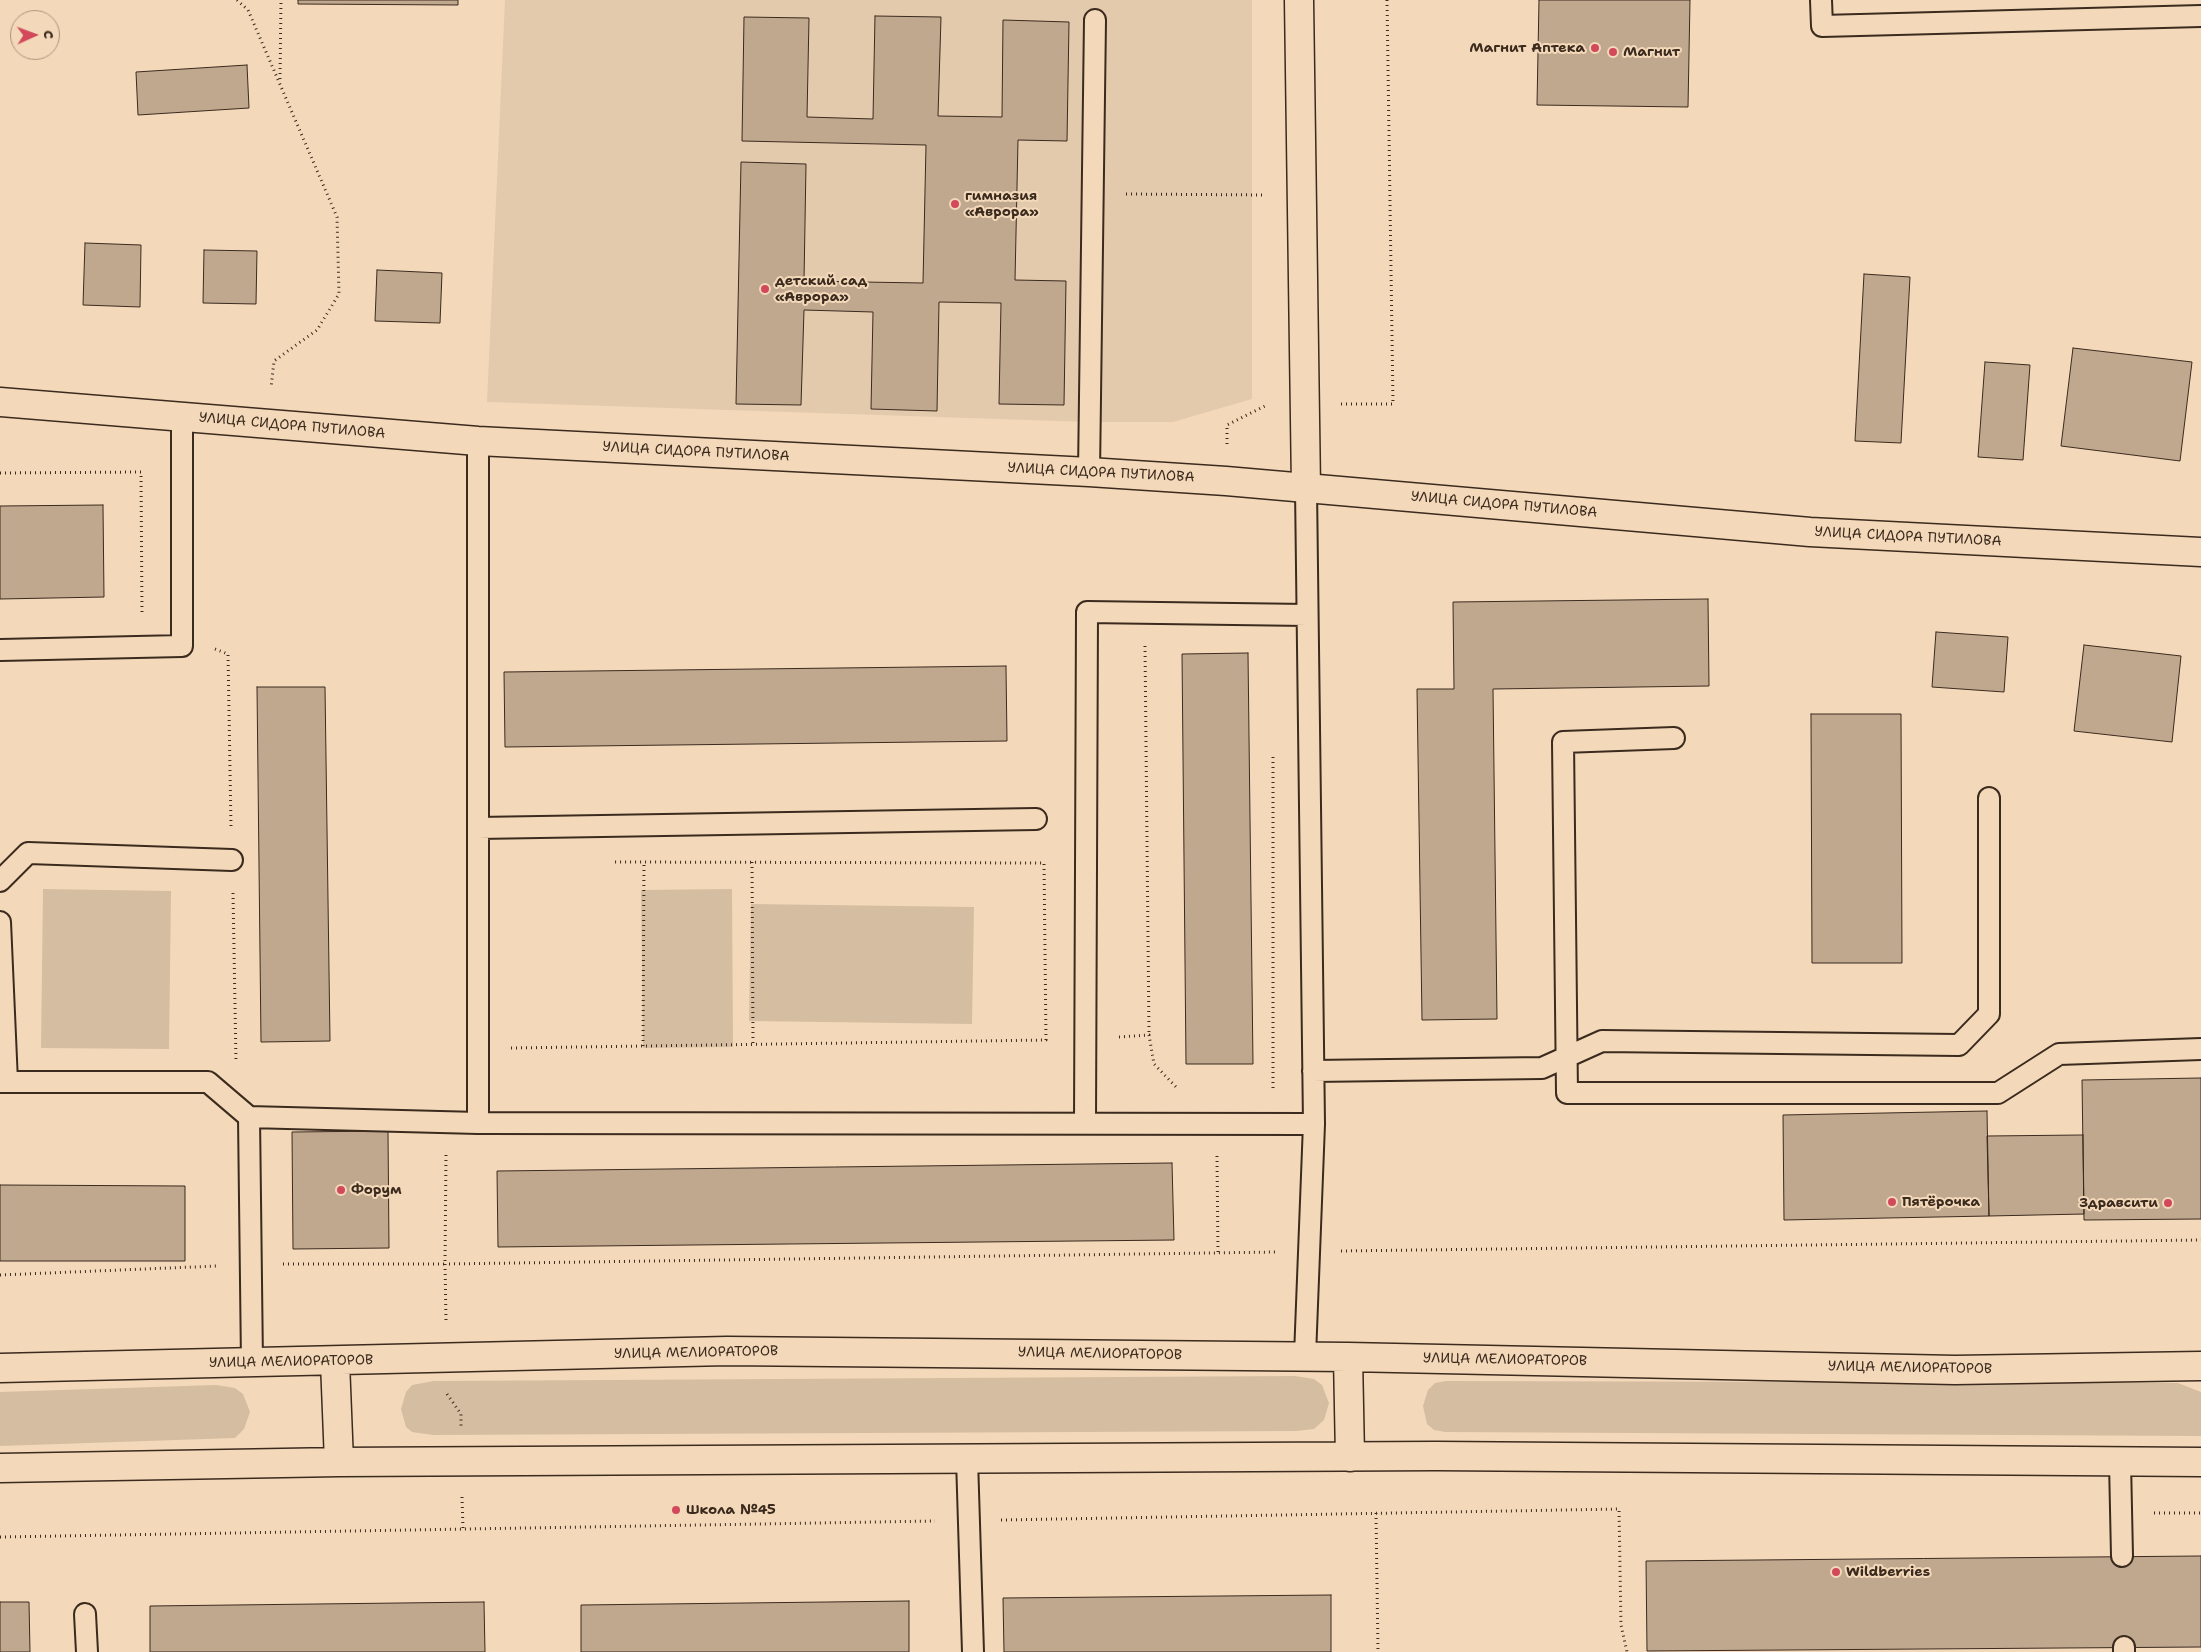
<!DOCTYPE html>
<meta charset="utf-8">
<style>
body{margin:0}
#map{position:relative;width:2201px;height:1652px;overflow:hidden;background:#f3d9ba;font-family:"Shantell Sans",sans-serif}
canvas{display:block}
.north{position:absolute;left:10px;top:10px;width:50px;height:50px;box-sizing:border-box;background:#f3d9ba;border:1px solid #a9937c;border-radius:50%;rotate:88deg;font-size:14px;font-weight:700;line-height:20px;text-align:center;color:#3b2a1e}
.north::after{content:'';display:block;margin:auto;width:18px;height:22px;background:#d1495b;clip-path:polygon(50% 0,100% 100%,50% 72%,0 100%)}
</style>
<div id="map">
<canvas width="2201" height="1652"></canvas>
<div class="north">С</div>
</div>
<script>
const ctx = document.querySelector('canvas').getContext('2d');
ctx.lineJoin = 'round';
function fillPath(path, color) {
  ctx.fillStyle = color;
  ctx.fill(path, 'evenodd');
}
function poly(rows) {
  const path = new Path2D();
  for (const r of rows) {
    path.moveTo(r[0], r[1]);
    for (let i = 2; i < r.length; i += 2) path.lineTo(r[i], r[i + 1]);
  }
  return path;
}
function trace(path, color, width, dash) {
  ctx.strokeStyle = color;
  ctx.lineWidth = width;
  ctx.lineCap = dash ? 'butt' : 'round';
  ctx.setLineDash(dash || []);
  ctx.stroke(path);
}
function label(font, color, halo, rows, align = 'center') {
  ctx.font = font + ' "Shantell Sans",sans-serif';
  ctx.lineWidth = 4;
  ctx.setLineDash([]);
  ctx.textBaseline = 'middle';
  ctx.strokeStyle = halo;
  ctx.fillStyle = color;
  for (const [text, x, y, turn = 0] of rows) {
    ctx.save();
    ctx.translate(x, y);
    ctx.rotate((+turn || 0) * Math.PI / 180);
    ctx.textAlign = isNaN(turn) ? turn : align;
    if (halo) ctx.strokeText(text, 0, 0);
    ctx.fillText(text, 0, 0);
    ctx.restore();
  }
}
fillPath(poly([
 [505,0,1252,0,1252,399,1173,422,1088,422,487,402]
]), '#e4caad');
fillPath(poly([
 [43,889,171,891,169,1049,41,1048],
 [732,889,733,1047,643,1048,641,890],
 [751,904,974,907,972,1024,749,1021],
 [1295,1376,1314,1379,1322,1385,1329,1403,1324,1420,1314,1429,1296,1431,433,1435,412,1432,406,1427,401,1409,406,1392,412,1385,434,1381],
 [1446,1381,2178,1383,2201,1392,2201,1436,1445,1432,1434,1430,1427,1424,1423,1406,1428,1390,1435,1383],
 [216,1385,235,1388,243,1394,250,1412,244,1429,235,1438,0,1446,0,1392]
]), '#d5bda1');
const building = poly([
 [298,0,458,0,458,5,298,4,298,0],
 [1539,0,1690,0,1688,107,1537,105,1539,0],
 [875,16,941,17,938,116,1002,117,1003,20,1069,22,1067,141,1018,140,1015,280,1066,281,1064,405,999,404,1001,303,939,302,937,411,871,409,873,312,804,310,801,405,736,404,741,162,806,164,804,281,923,283,926,145,742,141,744,17,809,18,807,117,873,119,875,16],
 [247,65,249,108,138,115,136,72,247,65],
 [85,243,141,245,140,307,83,305,85,243],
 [204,250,257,251,256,304,203,303,204,250],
 [377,270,442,273,440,323,375,321,377,270],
 [1864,274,1910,277,1901,443,1855,441,1864,274],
 [2073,348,2192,362,2180,461,2061,446,2073,348],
 [1985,362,2030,365,2023,460,1978,457,1985,362],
 [103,505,104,597,0,599,0,506,103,505],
 [1708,599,1709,686,1493,689,1497,1019,1422,1020,1417,689,1454,689,1453,602,1708,599],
 [1936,632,2008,637,2004,692,1932,687,1936,632],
 [2084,645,2181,656,2172,742,2074,731,2084,645],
 [1248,653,1253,1064,1186,1064,1182,654,1248,653],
 [1006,666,1007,741,505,747,504,672,1006,666],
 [257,687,325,687,330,1041,261,1042,257,687],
 [1811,714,1901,714,1902,963,1812,963,1811,714],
 [2201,1078,2201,1219,2084,1220,2082,1080,2201,1078],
 [1987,1111,1989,1216,1784,1220,1783,1115,1987,1111],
 [388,1131,389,1248,293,1249,292,1132,388,1131],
 [2083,1135,2084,1214,1989,1216,1987,1136,2083,1135],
 [1172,1163,1174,1240,498,1247,497,1171,1172,1163],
 [0,1185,185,1186,185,1261,0,1261,0,1185],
 [2201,1556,2201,1647,1647,1651,1646,1561,2201,1556],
 [1331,1595,1331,1652,1004,1652,1003,1598,1331,1595],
 [909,1601,909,1652,581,1652,581,1605,909,1601],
 [0,1602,29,1602,30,1652,0,1652,0,1602],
 [484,1602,485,1652,150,1652,150,1606,484,1602]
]);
fillPath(building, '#c0a88f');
trace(building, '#3b2a1e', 1);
const lane = poly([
 [1821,0,1822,26,2201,16],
 [1089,472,1095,20],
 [0,650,182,646,182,417],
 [1674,738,1563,742,1567,1093,1998,1093,2059,1054,2201,1049],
 [478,828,1036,819],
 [0,881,28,853,232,860],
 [0,922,7,1082],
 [1313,1071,1542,1068,1602,1041,1959,1045,1989,1014,1989,798],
 [0,1082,208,1082,249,1117],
 [478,1123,1314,1124],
 [1085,1123,1087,612,1307,615],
 [1305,1356,1314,1124,1306,488],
 [252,1363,249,1117,478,1123,478,441],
 [967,1459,973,1652],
 [2120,1462,2122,1556],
 [85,1614,87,1652],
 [2124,1647,2124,1652]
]);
const street = poly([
 [1299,0,1306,488],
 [0,402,478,441,1089,472,1226,481,1810,532,2201,552]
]);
const secondary = poly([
 [1348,1357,1350,1457],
 [335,1362,339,1462],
 [0,1368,727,1351,1348,1357,1955,1370,2201,1366],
 [0,1468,339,1462,1436,1456,2201,1462]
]);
trace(lane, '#3b2a1e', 24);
trace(street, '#3b2a1e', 31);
trace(secondary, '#3b2a1e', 31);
trace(poly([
 [237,0,248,10,337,217,339,294,317,330,274,361,271,388],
 [280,79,281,0],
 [1126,194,1265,195],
 [1341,404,1393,404,1387,0],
 [1227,444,1227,425,1267,405],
 [0,473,141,472,142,614],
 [1145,646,1149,1035],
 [215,649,228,654,231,827],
 [1273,757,1273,1091],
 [752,862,753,1044],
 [233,893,236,1062],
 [1119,1037,1149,1035,1154,1064,1178,1089],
 [643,1046,644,862],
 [511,1048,1046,1040,1044,863,613,862],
 [1217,1156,1218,1253],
 [1341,1251,2201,1240],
 [283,1264,445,1264,446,1155],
 [0,1275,217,1266],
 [446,1320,445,1264,1277,1252],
 [447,1394,461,1414,461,1426],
 [462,1497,463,1529],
 [1376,1513,1378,1652],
 [2154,1513,2201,1513],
 [1001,1520,1619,1509,1621,1625,1627,1652],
 [0,1537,935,1521]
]), '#3b2a1e', 3, [1, 4]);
trace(lane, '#f3d9ba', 20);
trace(street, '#f3d9ba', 28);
trace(secondary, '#f3d9ba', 28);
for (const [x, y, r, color] of [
 [1595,48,5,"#d1495b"],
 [1613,52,5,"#d1495b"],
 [955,204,5,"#d1495b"],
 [765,289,5,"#d1495b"],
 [341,1190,5,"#d1495b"],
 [1892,1202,5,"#d1495b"],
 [2168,1203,5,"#d1495b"],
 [676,1510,5,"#d1495b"],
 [1836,1572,5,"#d1495b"]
]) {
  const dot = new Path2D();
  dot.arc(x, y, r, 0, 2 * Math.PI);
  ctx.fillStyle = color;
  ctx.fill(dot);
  trace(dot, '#f3d9ba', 2);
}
label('bold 14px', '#3b2a1e', '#f3d9ba', [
 ["Магнит Аптека",1585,48,"right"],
 ["Магнит",1623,52],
 ["гимназия",965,196],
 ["«Аврора»",965,212],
 ["детский сад",775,281],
 ["«Аврора»",775,297],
 ["Форум",351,1190],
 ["Пятёрочка",1902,1202],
 ["Здравсити",2158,1203,"right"],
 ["Школа №45",686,1510],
 ["Wildberries",1846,1572]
], 'left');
label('14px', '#3b2a1e', '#f3d9ba', [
 ["УЛИЦА СИДОРА ПУТИЛОВА",292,426,5],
 ["УЛИЦА СИДОРА ПУТИЛОВА",696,452,3],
 ["УЛИЦА СИДОРА ПУТИЛОВА",1101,473,3],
 ["УЛИЦА СИДОРА ПУТИЛОВА",1504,505,5],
 ["УЛИЦА СИДОРА ПУТИЛОВА",1908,537,3],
 ["УЛИЦА МЕЛИОРАТОРОВ",696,1353,-1],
 ["УЛИЦА МЕЛИОРАТОРОВ",1100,1354,1],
 ["УЛИЦА МЕЛИОРАТОРОВ",1505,1360,1],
 ["УЛИЦА МЕЛИОРАТОРОВ",291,1362,-1],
 ["УЛИЦА МЕЛИОРАТОРОВ",1910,1368,1]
]);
</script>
